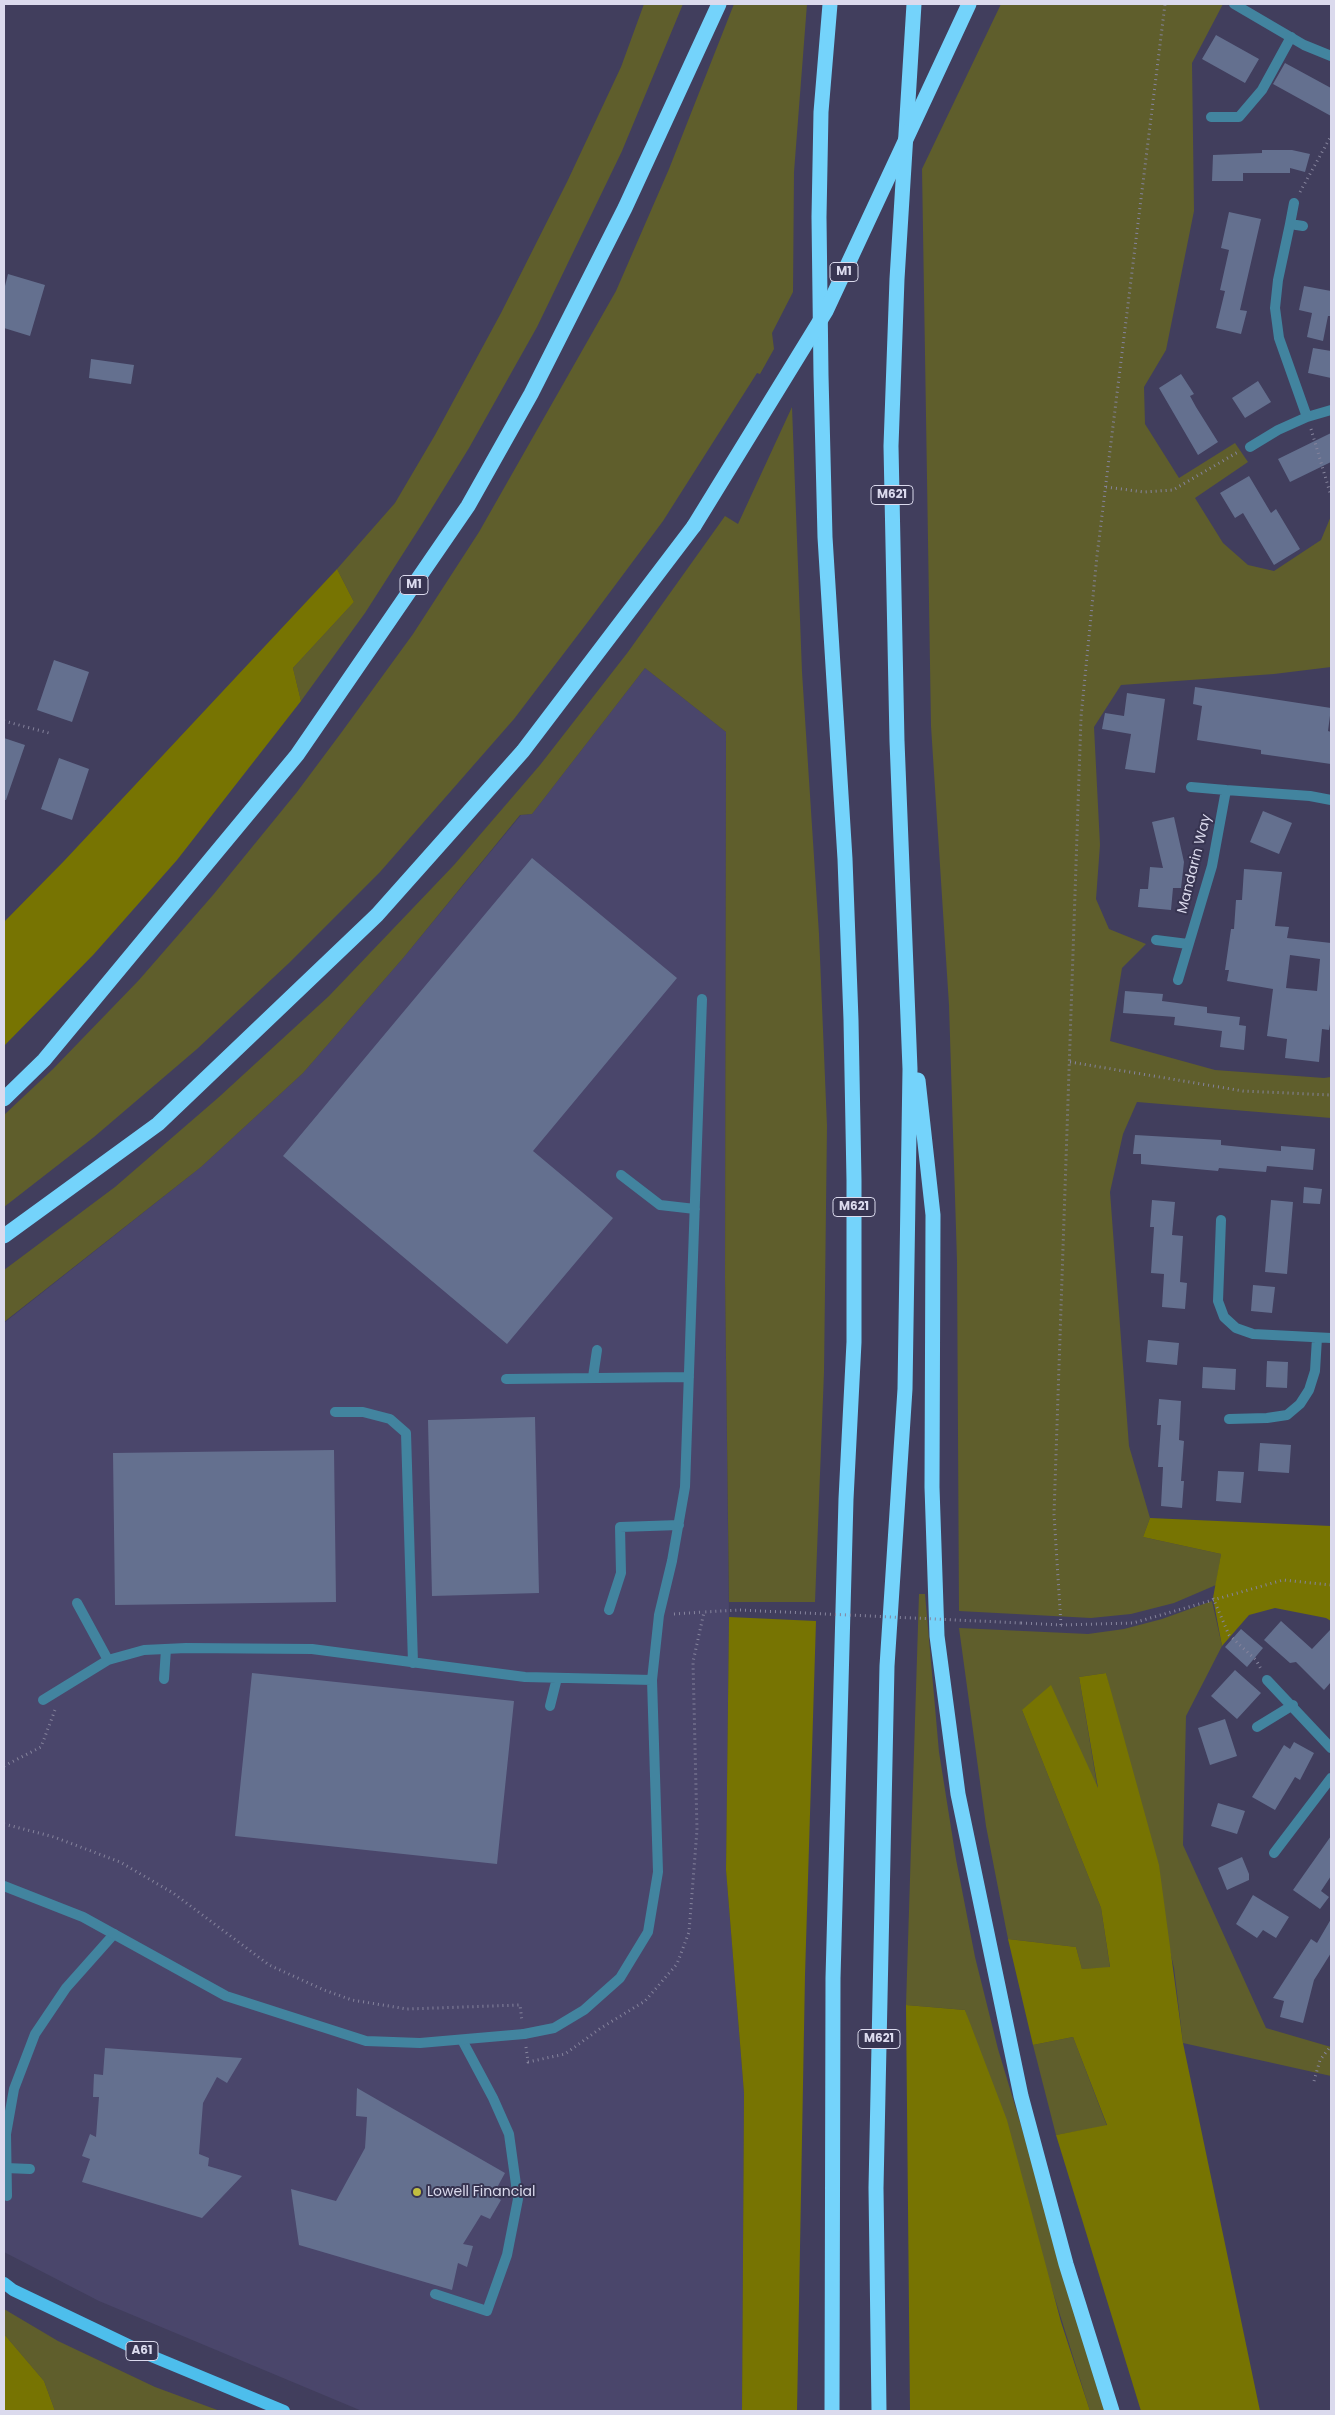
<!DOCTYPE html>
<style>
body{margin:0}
#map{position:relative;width:1335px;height:2415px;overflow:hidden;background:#413e5d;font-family:Poppins,sans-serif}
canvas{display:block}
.frame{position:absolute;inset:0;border:5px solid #dbdaed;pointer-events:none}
</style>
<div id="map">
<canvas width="1335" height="2415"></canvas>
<div class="frame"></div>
</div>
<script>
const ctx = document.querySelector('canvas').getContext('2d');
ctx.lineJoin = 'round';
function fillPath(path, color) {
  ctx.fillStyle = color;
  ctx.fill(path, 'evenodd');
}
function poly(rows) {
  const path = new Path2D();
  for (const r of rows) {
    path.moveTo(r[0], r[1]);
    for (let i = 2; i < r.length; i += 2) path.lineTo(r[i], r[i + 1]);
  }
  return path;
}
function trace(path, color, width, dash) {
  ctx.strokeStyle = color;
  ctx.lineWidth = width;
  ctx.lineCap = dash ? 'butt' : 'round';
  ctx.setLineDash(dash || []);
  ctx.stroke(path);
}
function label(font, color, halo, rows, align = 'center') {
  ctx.font = font + ' Poppins,sans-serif';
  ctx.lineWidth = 4;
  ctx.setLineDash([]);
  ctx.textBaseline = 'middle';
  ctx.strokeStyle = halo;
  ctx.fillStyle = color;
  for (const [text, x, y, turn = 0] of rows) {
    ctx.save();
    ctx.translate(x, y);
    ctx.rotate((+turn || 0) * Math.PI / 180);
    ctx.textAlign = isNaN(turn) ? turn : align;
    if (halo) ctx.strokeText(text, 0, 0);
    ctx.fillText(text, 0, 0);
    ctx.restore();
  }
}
fillPath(poly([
 [645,668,726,732,725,1278,729,1617,726,1870,744,2093,742,2411,362,2411,99,2301,4,2252,4,1323,201,1167,303,1073,404,957,521,815,532,814]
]), '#4a466b');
fillPath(poly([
 [644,4,683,4,622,151,537,327,469,448,422,524,365,613,301,701,293,668,354,602,337,569,395,503,435,435,501,313,567,182,621,67],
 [734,4,807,4,794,172,793,292,772,333,774,349,760,374,757,373,663,521,590,619,514,719,380,872,289,963,197,1049,94,1137,4,1207,4,1115,53,1069,139,980,213,895,297,792,341,733,413,634,479,532,616,291,669,169],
 [1001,4,1223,4,1192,63,1194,211,1166,350,1144,387,1145,424,1179,478,1235,443,1248,462,1195,498,1223,543,1248,565,1274,571,1321,540,1331,516,1331,667,1274,674,1121,685,1094,727,1100,845,1096,899,1109,929,1146,944,1122,968,1110,1041,1215,1070,1324,1078,1331,1077,1331,1118,1137,1102,1123,1134,1110,1192,1129,1446,1150,1518,1143,1537,1221,1554,1216,1585,1174,1603,1131,1614,1091,1618,959,1611,957,1261,949,1005,931,726,922,169],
 [792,407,802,672,819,934,827,1126,824,1372,815,1602,729,1602,725,1278,726,732,645,668,532,814,520,815,404,957,303,1073,201,1167,4,1322,4,1270,115,1187,219,1097,329,996,454,865,540,765,628,652,725,516,738,524],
 [919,1594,925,1594,939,1752,956,1859,975,1957,998,2049,1107,2411,1090,2411,965,2010,906,2005],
 [1212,1601,1222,1646,1186,1716,1183,1845,1266,2028,1331,2047,1331,2076,1183,2043,1174,1968,1106,1673,1079,1677,1098,1791,1022,1710,1101,1908,1110,1968,1082,1969,1076,1947,1008,1939,986,1826,959,1628,1088,1634,1124,1629,1162,1619],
 [1073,2037,1107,2126,1056,2135,1033,2045],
 [4,2309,58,2341,155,2387,220,2411,55,2411,44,2381,4,2334]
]), '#5f5e2c');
fillPath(poly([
 [337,569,354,602,293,668,301,701,177,860,94,954,4,1046,4,922,64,861],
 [1150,1518,1331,1526,1331,1621,1326,1618,1275,1608,1249,1615,1222,1646,1213,1598,1221,1554,1143,1537],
 [729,1617,816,1621,805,1975,797,2411,742,2411,744,2093,726,1870],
 [1106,1673,1159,1865,1183,2043,1260,2411,1141,2411,1056,2135,1107,2125,1073,2037,1033,2045,1008,1939,1076,1947,1082,1969,1110,1967,1101,1908,1022,1710,1051,1685,1098,1788,1079,1677],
 [906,2005,965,2010,1007,2120,1061,2322,1090,2411,910,2411],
 [4,2334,44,2381,55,2411,4,2411]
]), '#777402');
fillPath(poly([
 [1216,35,1259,59,1245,83,1202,59],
 [1285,63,1331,88,1331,116,1273,84],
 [1262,150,1292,150,1310,154,1305,172,1290,168,1290,173,1243,173,1243,181,1212,181,1213,155,1262,153],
 [1229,212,1261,219,1240,310,1247,311,1241,334,1216,328,1225,291,1220,290,1229,250,1221,248],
 [8,274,45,285,30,336,4,328,4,290],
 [1304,286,1331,291,1331,316,1328,316,1323,341,1307,337,1312,313,1299,310],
 [1313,348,1331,351,1331,378,1308,373],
 [91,359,134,365,131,384,89,378],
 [1181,374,1194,394,1190,396,1196,407,1218,442,1198,455,1159,388],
 [1258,381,1271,402,1245,418,1232,398],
 [1331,433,1331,462,1290,482,1278,459],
 [1249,476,1271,513,1276,509,1300,549,1274,565,1243,513,1235,518,1220,493],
 [54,660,89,672,72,722,37,710],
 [1195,687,1331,708,1328,731,1331,732,1331,764,1261,754,1261,750,1197,740,1202,706,1193,704],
 [1127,693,1165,699,1155,773,1125,769,1131,734,1102,729,1105,713,1124,716],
 [4,738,25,745,6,800,4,800],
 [59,758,89,769,72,820,41,809],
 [1263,811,1292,823,1279,854,1250,842],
 [1174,817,1184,862,1181,888,1173,888,1171,910,1138,907,1140,889,1148,889,1150,867,1163,868,1152,822],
 [532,858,677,978,533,1151,613,1218,507,1344,283,1156],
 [1244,869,1282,872,1275,926,1289,927,1287,938,1331,943,1331,1018,1329,1030,1322,1029,1319,1062,1285,1058,1287,1039,1267,1036,1273,989,1227,981,1229,970,1225,970,1231,929,1234,929,1236,900,1242,900],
 [1290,955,1320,959,1317,991,1286,988],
 [1125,991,1163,994,1162,1001,1207,1007,1207,1013,1240,1017,1239,1025,1246,1026,1244,1050,1220,1047,1222,1031,1174,1025,1175,1017,1123,1013],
 [1135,1135,1221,1140,1221,1145,1281,1151,1281,1146,1315,1149,1313,1170,1267,1166,1266,1172,1219,1168,1218,1171,1141,1164,1141,1154,1133,1154],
 [1304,1187,1322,1189,1320,1204,1303,1203],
 [1152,1200,1175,1202,1172,1235,1183,1236,1180,1282,1187,1283,1185,1309,1162,1307,1164,1274,1151,1273,1154,1227,1150,1227],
 [1271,1200,1293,1202,1287,1274,1265,1272],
 [1253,1285,1275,1287,1272,1313,1251,1311],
 [1148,1340,1179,1343,1177,1365,1146,1362],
 [1267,1361,1288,1362,1287,1388,1266,1387],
 [1203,1367,1236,1369,1235,1390,1202,1388],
 [1159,1399,1181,1401,1179,1440,1184,1441,1181,1481,1184,1481,1182,1508,1161,1506,1163,1467,1158,1467,1161,1425,1157,1425],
 [535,1417,539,1593,432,1596,428,1420],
 [1260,1443,1291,1445,1289,1473,1258,1471],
 [334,1450,336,1602,115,1605,113,1453],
 [1218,1471,1244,1472,1241,1503,1216,1501],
 [1281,1621,1312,1649,1331,1629,1331,1682,1324,1690,1296,1662,1290,1663,1264,1640],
 [1241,1629,1263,1648,1247,1667,1225,1647],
 [1235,1670,1261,1693,1237,1719,1211,1696],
 [252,1673,514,1701,497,1864,235,1836],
 [1225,1719,1237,1756,1210,1765,1198,1728],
 [1294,1742,1314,1753,1300,1780,1295,1777,1275,1810,1252,1797,1284,1745,1290,1749],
 [1218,1803,1245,1811,1237,1834,1211,1826],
 [1331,1836,1331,1876,1321,1891,1329,1897,1320,1909,1293,1890],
 [1242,1857,1249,1874,1249,1880,1227,1890,1218,1868],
 [1253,1895,1289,1917,1276,1938,1263,1930,1257,1938,1236,1924],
 [1331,1919,1331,1953,1314,1980,1303,2023,1280,2017,1284,2001,1273,1998,1311,1939,1317,1943],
 [105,2048,242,2058,227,2083,217,2077,203,2103,199,2154,209,2158,208,2166,242,2176,202,2218,82,2182,90,2159,82,2156,90,2134,96,2137,99,2097,93,2097,94,2074,103,2075],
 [357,2088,505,2173,493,2195,501,2200,490,2219,481,2215,463,2244,473,2246,467,2267,458,2263,452,2290,299,2245,291,2189,336,2201,365,2148,367,2117,356,2116]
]), '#64708f');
trace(poly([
 [1300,192,1331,136],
 [1311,429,1331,496],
 [1106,487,1144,492,1173,490,1238,452],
 [4,721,49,733],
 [1070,1062,1243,1091,1331,1095],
 [1213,1598,1229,1635,1256,1660,1261,1669],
 [674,1614,704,1612],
 [1021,1623,1061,1625,1133,1623,1283,1580,1331,1585],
 [1061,1625,1054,1514,1081,717,1097,556,1165,4],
 [4,1766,41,1747,55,1710],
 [4,1824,54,1837,120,1862,173,1893,269,1965,324,1990,352,2000,407,2009,520,2005,522,2021],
 [526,2047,528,2062,565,2054,601,2028,645,2001,677,1964,689,1932,697,1830,693,1662,704,1612,740,1610],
 [1314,2081,1320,2060,1331,2046]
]), '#86849d', 3, [1, 4]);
trace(poly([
 [1211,117,1239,117,1262,90,1291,37],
 [621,1175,660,1205,695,1209],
 [593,1377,597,1350],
 [506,1379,689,1377],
 [335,1412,363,1412,390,1419,406,1433,413,1663],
 [77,1603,108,1660],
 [609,1610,621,1573,620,1527,679,1525],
 [164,1679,166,1649],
 [43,1700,108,1660,144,1650,186,1648,312,1649,525,1677,652,1680],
 [550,1706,557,1678],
 [524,2034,554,2028,584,2010,620,1978,648,1932,658,1872,652,1680,659,1615,672,1561,685,1487,702,999],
 [6,2168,30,2169],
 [7,2196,6,2134,14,2089,35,2034,66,1988,114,1934],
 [435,2294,487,2311,507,2255,518,2199,509,2134,493,2098,462,2040]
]), '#42849f', 10);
trace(poly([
 [1234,4,1304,45,1331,56],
 [1294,203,1290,224,1303,226],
 [1290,224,1278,280,1275,308,1279,338,1307,417],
 [1250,447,1278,430,1307,417,1331,410],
 [1191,787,1226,790],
 [1156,940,1188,944],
 [1178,980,1212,866,1226,790,1310,796,1331,800],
 [1221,1220,1218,1301,1224,1317,1236,1328,1253,1334,1331,1338],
 [1229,1419,1267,1418,1287,1415,1300,1404,1309,1390,1315,1371,1317,1338],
 [1267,1680,1331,1748],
 [1257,1727,1293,1705],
 [1274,1853,1331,1778],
 [4,1886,83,1917,226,1996,366,2041,420,2043,524,2034]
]), '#42849f', 10);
trace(poly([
 [4,2283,13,2290,149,2355,284,2411]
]), '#4dbeec', 12);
trace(poly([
 [830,4,821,112,819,217,821,375,825,537,845,859,851,1020,854,1180,854,1342,846,1499,833,1978,832,2411],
 [918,1080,933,1215,932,1487,937,1636,958,1794,1021,2096,1066,2264,1112,2411],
 [4,1099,44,1060,297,755,468,506,531,394,625,208,719,4],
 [4,1236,158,1124,377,915,523,751,694,526],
 [879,2411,876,2188,887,1666,905,1389,910,1069,897,741,891,446,897,279,914,4]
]), '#74d3fb', 15);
trace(poly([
 [740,1610,1021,1623]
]), '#86849d', 3, [1, 4]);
trace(poly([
 [694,526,826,311,969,4]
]), '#74d3fb', 15);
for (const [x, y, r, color] of [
 [417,2192,5,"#c1be40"]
]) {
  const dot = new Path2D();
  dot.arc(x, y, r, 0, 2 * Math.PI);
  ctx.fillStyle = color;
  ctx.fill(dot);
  trace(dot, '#373451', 2);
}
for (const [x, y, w] of [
 [844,272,28],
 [892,495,42],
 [414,585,28],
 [854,1207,42],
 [879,2039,42],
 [142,2351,32]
]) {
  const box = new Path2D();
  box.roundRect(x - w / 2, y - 9.5, w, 19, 4);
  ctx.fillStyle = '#373451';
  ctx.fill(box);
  trace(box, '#dbdaed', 1);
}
label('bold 12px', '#dbdaed', null, [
 ["M1",844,272],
 ["M621",892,495],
 ["M1",414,585],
 ["M621",854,1207],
 ["M621",879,2039],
 ["A61",142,2351]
]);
label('14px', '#dbdaed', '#373451', [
 ["Mandarin Way",1195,864,-76]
]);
label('14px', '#dbdaed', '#373451', [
 ["Lowell Financial",427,2192]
], 'left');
</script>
